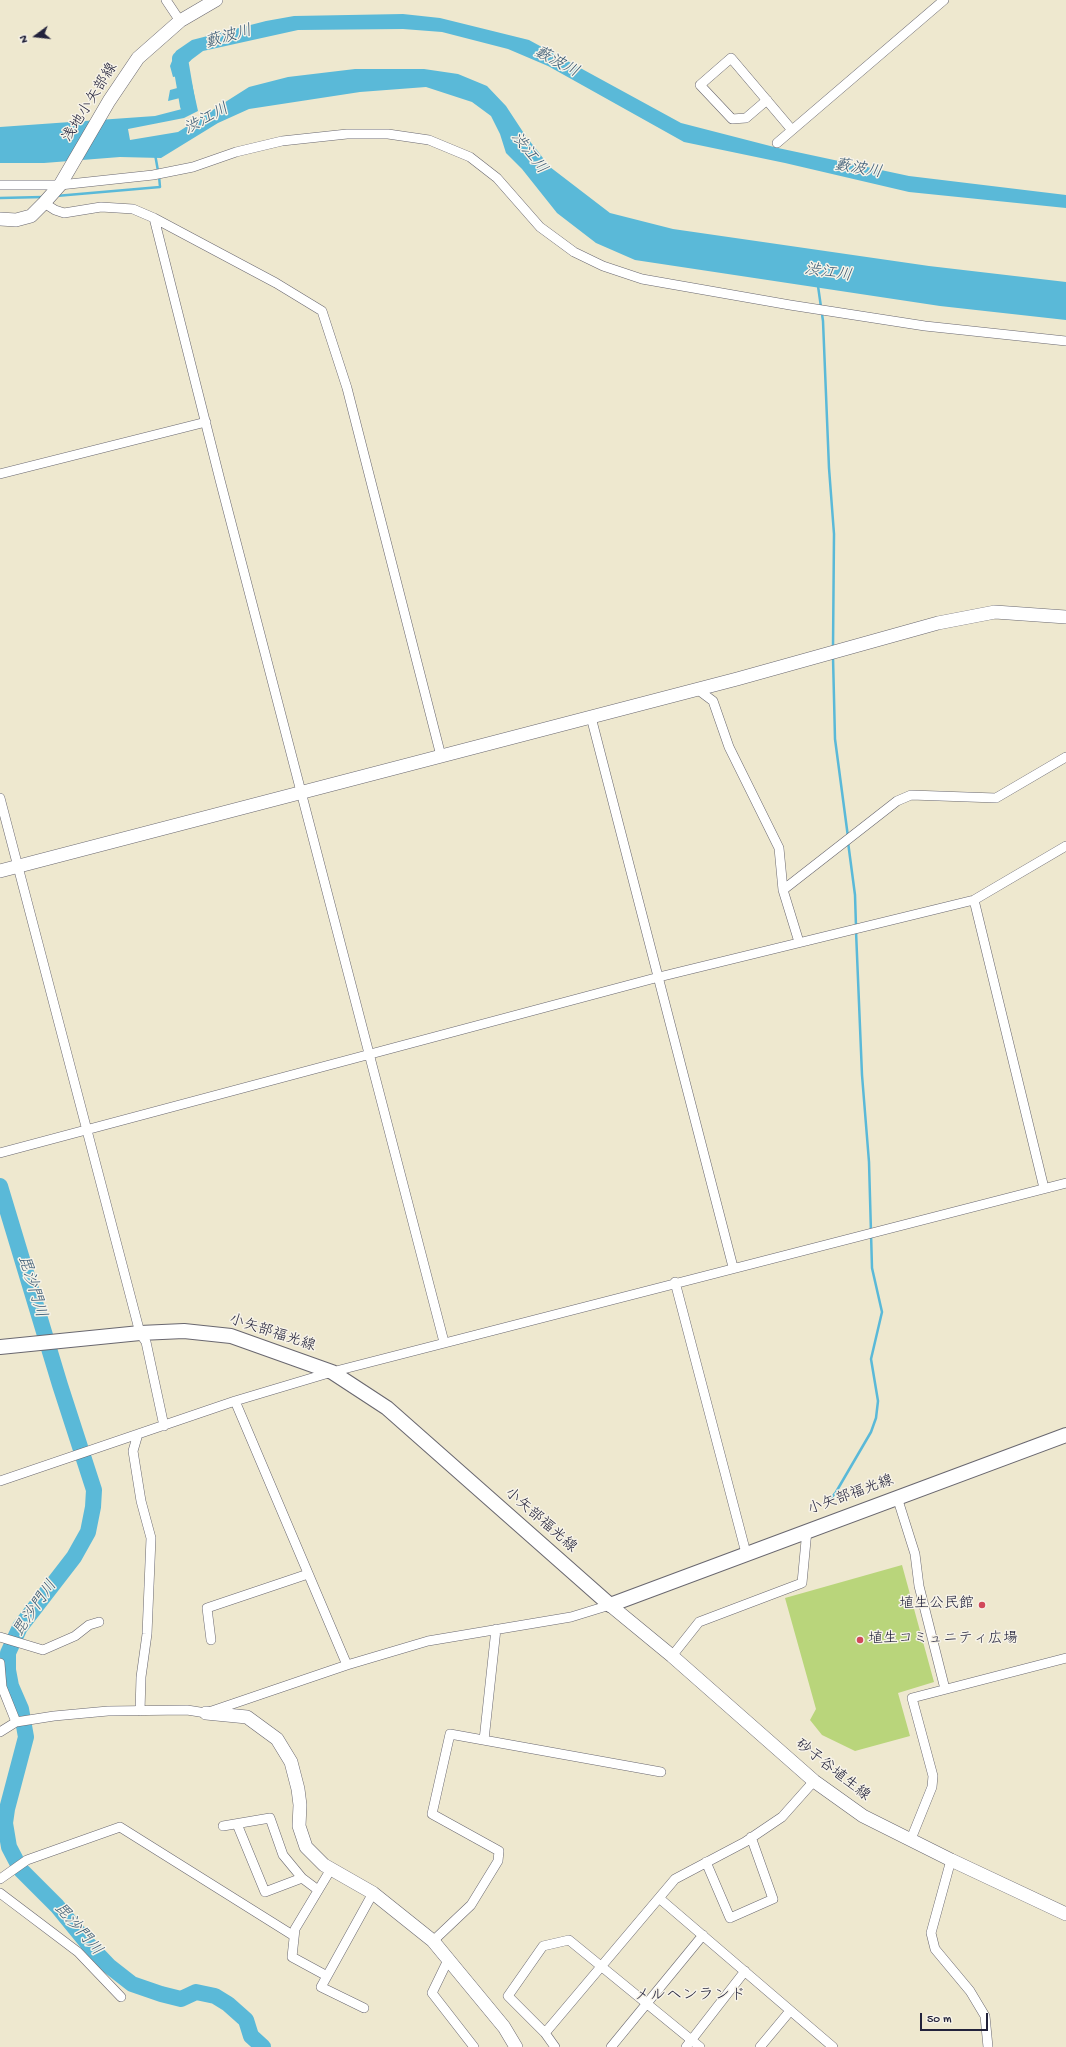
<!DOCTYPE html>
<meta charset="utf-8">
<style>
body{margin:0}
#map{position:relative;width:1066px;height:2047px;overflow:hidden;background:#eee8cf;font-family:"Gochi Hand",sans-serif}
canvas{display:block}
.north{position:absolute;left:16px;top:16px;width:40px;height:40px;-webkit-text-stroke:3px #f7f3e8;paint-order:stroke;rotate:255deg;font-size:11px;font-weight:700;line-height:16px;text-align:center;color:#22223b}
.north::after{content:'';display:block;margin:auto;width:14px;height:18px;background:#22223b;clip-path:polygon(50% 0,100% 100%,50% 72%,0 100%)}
.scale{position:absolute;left:920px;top:2013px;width:68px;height:18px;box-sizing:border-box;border:2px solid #22223b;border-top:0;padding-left:5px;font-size:12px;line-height:14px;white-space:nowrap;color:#22223b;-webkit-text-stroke:3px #f7f3e8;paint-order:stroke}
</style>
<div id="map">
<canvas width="1066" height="2047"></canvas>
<div class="north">N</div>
<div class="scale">50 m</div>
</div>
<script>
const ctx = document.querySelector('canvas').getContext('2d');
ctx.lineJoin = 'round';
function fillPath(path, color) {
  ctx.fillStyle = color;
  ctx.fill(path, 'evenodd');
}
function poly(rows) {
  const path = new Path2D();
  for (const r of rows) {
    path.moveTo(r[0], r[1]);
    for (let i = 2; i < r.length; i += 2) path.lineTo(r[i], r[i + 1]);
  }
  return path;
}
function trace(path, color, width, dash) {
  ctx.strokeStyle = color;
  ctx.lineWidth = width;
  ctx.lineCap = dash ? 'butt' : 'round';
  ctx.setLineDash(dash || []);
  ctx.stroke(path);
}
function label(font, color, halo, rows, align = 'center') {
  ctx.font = font + ' "Gochi Hand","Klee One",sans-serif';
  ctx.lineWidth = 3;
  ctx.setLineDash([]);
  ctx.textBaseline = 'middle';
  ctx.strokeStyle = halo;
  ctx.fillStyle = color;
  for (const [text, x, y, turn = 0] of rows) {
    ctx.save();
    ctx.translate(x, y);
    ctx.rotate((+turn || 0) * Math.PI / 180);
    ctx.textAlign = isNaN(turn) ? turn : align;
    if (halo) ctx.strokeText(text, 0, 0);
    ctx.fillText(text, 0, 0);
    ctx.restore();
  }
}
fillPath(poly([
 [902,1565,934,1682,898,1693,910,1736,855,1751,822,1735,810,1720,816,1709,785,1598]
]), '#b9d57b');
fillPath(poly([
 [403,14,440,18,529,40,681,123,778,148,909,176,1066,195,1066,208,909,192,785,163,684,142,548,66,508,49,442,32,403,29,298,30,203,51,187,63,188,74,173,77,170,66,176,51,192,40,266,21,294,16],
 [355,69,424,69,458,74,487,86,506,106,525,135,550,167,610,213,673,229,929,266,1066,282,1066,320,940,306,635,260,596,243,557,213,522,169,506,153,500,134,491,116,472,102,426,87,360,92,249,109,218,123,161,158,120,157,44,163,0,163,0,127,155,116,182,109,180,98,168,101,170,90,192,84,198,111,184,118,128,129,130,140,178,132,249,87,288,77]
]), '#5ab9d8');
trace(poly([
 [155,154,158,171],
 [56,196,160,187,159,176],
 [0,198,43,197],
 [818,286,823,321,829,468,834,534,833,648],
 [833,657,835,739,848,837],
 [848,842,855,895,856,927],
 [828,1502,836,1492,871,1432,876,1418,878,1401,871,1359,882,1312,872,1268,869,1162,862,1075,856,931]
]), '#5ab9d8', 2.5);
trace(poly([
 [184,56,180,59,188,106],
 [0,1186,60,1385,94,1490,93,1507,88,1532,74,1557,20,1627,8,1653,8,1670,11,1686,21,1709,26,1737,7,1809,5,1823,9,1847,21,1870,57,1906,88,1944,109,1966,132,1984,161,1994,181,1999,196,1992,215,1996,228,2004,246,2020,251,2036,263,2047]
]), '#5ab9d8', 16);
const street = poly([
 [166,0,180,21],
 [767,100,746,118,732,119,700,85,731,58,792,130],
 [777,143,944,0],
 [0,185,60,185,153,175,193,167,236,152,282,141,347,134,388,134,429,140,470,157,497,178,540,227,574,252,603,266,642,279,790,305,925,326,1066,341],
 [44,203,55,210,64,213,101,207,133,209,154,218,276,283,322,311,347,388,441,756],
 [154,218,220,480,444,1342],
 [0,474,206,422],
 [697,689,713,701,729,747,779,848,783,890,799,942],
 [591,717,733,1267],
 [0,798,140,1333,146,1342,164,1426],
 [783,890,897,801,911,795,996,798,1066,757],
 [974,900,1044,1188],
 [0,1153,659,977,974,900,1066,846],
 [675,1282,746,1553],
 [235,1401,347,1665],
 [138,1434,133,1451,141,1501,151,1538,147,1634,141,1677,140,1711],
 [0,1481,235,1401,332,1372,1066,1183],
 [897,1497,915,1554,919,1586,945,1689],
 [0,1637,43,1650,75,1636,89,1625,99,1622],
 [211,1640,207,1608,308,1574],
 [672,1656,699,1622,802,1583,807,1530],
 [0,1663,2,1687,16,1722],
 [0,1732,16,1722,54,1716,108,1711,187,1710,206,1713,347,1665,428,1641,571,1617,610,1605],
 [484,1740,496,1629],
 [237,1824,265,1892,302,1878,318,1890],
 [223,1826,270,1818,283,1855,302,1878],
 [911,1839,932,1787,933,1776,912,1698,1066,1658],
 [951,1860,931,1933,935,1949,970,1991,985,2016,988,2047],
 [706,1862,730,1918,773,1899,751,1837],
 [0,1879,27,1860,120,1827,294,1936],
 [0,1893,78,1952,121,1997],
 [659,1898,833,2047],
 [433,1941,471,1905,498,1861,499,1851,432,1814,450,1734,661,1772],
 [448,1960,432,1993,474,2047],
 [327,1976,292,1957,295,1929,331,1869],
 [364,2008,321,1987,373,1893],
 [545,2033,675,1879,745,1842,782,1817,814,1781],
 [555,2047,545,2033,508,1996,543,1946,569,1940,700,2047],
 [611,2047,703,1935],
 [686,2047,745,1971],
 [760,2047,790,2011]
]);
const secondary = poly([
 [0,219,16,220,31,216,44,203,60,185,109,101,138,58,180,21,216,0],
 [0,871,737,679,938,623,995,612,1066,617],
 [610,1605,672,1656,814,1781,863,1816,951,1860,1066,1914],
 [206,1713,247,1717,277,1739,291,1762,298,1789,300,1805,299,1826,306,1847,324,1865,373,1893,433,1941,504,2027,516,2047]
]);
const primary = poly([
 [0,1347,140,1333,184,1331,231,1336,332,1372,387,1408,610,1605,1066,1435]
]);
trace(street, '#69676f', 10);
trace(secondary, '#69676f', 14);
trace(primary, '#69676f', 16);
trace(street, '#fff', 9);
trace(secondary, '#fff', 13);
trace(primary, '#fff', 14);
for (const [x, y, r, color] of [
 [982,1605,4,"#d1495b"],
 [860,1640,4,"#d1495b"]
]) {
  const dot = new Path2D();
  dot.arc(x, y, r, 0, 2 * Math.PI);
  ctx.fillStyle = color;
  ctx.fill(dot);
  trace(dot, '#f7f3e8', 1.5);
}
label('15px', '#22223b', '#f7f3e8', [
 ["浅地小矢部線",91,103,-58],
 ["小矢部福光線",272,1334,18],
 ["小矢部福光線",851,1496,-20],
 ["小矢部福光線",540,1521,41],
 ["砂子谷埴生線",832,1771,38]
]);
label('15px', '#22223b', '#f7f3e8', [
 ["埴生公民館",974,1605],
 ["埴生コミュニティ広場",868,1640,"left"]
], 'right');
label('italic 16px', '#365772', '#f7f3e8', [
 ["藪波川",229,38,-16],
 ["藪波川",556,63,28],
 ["渋江川",207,120,-28],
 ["渋江川",528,154,52],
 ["藪波川",858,170,10],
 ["渋江川",828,274,8],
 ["毘沙門川",31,1287,73],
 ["毘沙門川",36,1609,-55],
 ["毘沙門川",77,1930,49]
]);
label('16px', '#22223b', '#f7f3e8', [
 ["メルヘンランド",690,1997]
]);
</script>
